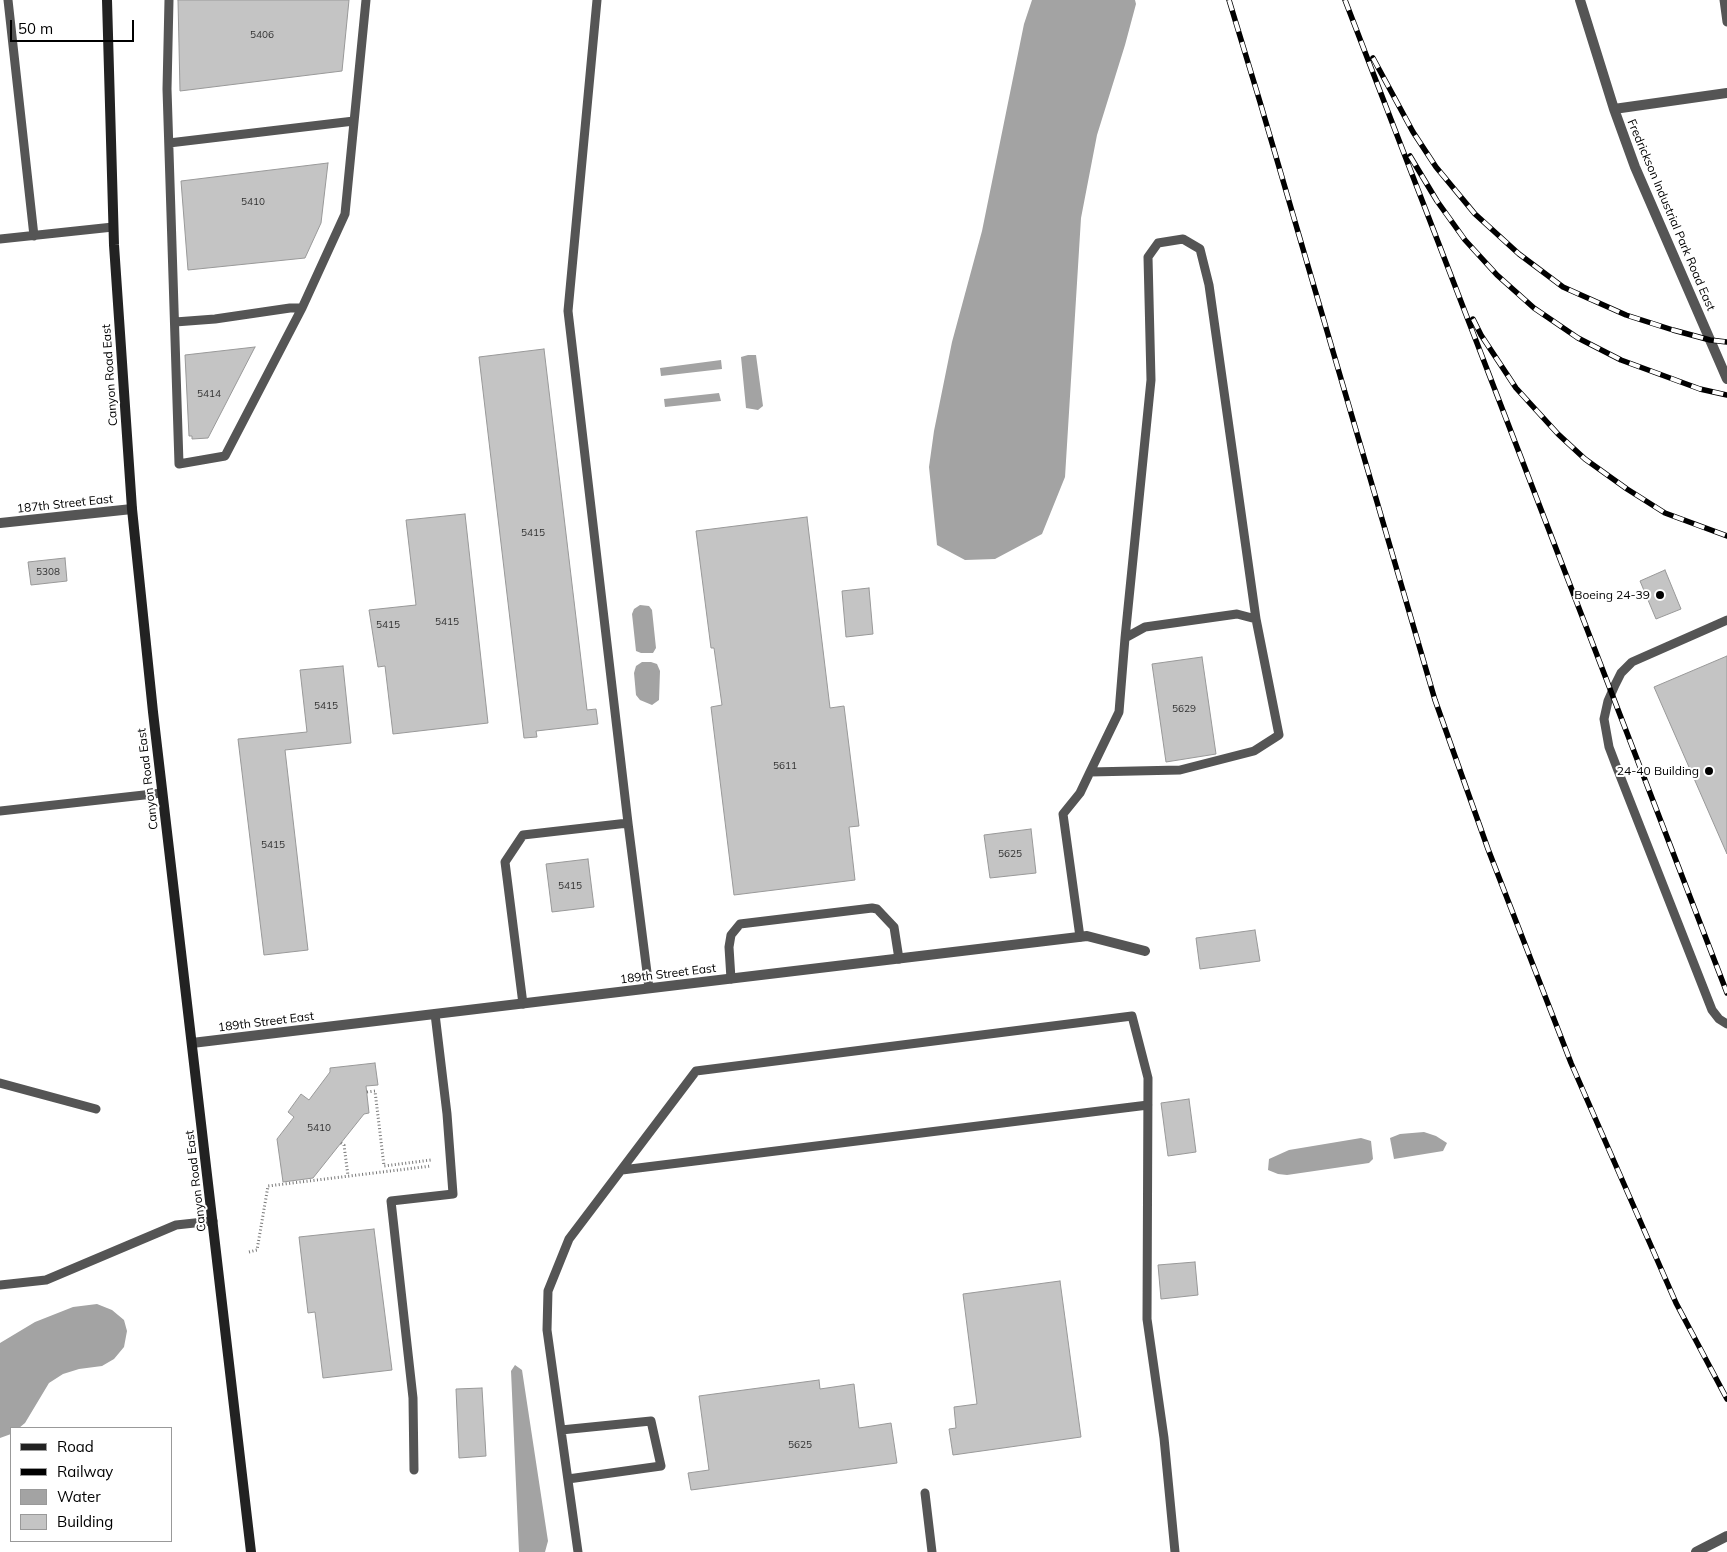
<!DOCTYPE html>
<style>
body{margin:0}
#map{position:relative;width:1727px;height:1552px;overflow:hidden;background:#fff;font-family:Mulish,sans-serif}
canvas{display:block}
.legend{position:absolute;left:10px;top:1427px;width:162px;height:115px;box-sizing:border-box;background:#fff;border:1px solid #999;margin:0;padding:6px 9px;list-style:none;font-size:15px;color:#000}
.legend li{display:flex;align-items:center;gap:10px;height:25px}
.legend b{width:25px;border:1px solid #999}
.scale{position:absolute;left:10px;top:20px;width:124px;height:22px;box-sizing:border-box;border:2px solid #000;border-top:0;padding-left:6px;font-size:15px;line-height:18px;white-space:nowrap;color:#000;-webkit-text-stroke:4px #fff;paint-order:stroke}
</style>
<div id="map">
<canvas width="1727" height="1552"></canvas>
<ul class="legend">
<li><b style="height:6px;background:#222"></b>Road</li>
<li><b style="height:6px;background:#000"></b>Railway</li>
<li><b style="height:14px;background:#a3a3a3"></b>Water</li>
<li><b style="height:14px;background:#c4c4c4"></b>Building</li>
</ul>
<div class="scale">50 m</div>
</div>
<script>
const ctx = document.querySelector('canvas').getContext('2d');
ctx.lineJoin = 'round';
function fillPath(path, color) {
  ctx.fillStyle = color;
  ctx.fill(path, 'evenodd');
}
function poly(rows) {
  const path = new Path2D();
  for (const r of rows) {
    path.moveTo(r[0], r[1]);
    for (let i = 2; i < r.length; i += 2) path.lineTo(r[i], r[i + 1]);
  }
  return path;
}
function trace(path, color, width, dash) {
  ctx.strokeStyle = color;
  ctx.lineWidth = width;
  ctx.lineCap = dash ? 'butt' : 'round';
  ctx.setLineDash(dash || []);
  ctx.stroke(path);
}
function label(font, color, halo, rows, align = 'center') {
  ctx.font = font + ' Mulish,sans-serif';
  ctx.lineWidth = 4;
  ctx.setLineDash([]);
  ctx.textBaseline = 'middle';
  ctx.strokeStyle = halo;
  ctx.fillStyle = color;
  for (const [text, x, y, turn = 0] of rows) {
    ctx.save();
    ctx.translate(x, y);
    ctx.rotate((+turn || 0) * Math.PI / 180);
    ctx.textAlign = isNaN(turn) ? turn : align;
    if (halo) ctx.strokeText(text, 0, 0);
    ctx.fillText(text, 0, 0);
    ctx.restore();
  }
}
fillPath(poly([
 [1032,0,1135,0,1136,4,1125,45,1097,135,1081,218,1065,477,1042,534,995,559,965,560,937,545,929,467,934,431,952,342,982,231,1024,24],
 [748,355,756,355,763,406,758,410,746,408,741,357],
 [721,360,722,369,661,376,660,368],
 [719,393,721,401,665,407,664,399],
 [640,605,649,606,652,610,656,648,653,653,641,653,636,651,632,614,634,609],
 [642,662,651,662,657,664,660,671,659,700,652,705,640,700,636,695,634,673,636,666],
 [1424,1132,1436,1136,1447,1143,1443,1151,1394,1159,1390,1138,1400,1134],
 [1361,1138,1371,1141,1373,1159,1369,1163,1287,1175,1278,1174,1268,1170,1269,1159,1289,1150],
 [97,1304,112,1310,124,1320,127,1331,124,1347,114,1359,102,1366,79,1369,63,1374,49,1383,25,1423,19,1428,11,1428,11,1434,0,1438,0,1343,35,1322,73,1307],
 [515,1365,522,1370,548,1541,545,1552,519,1552,511,1371]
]), '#a3a3a3');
const building = poly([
 [178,0,349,0,342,71,180,91,178,0],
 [328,163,321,223,305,258,188,270,181,181,328,163],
 [255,347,208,438,192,439,192,436,189,436,185,355,255,347],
 [544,349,587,710,596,709,598,724,536,731,537,737,524,738,479,357,544,349],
 [465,514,488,723,393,734,385,666,378,667,369,610,416,605,406,520,465,514],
 [807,517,830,708,844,706,859,826,849,827,855,880,734,895,711,707,722,705,714,648,711,648,696,531,807,517],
 [65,558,67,581,31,585,28,562,65,558],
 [1665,570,1681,609,1656,619,1640,581,1665,570],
 [869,588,873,634,846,637,842,591,869,588],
 [1727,656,1727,854,1654,687,1727,656],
 [1202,657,1216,754,1166,762,1152,664,1202,657],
 [343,666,351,743,285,750,308,950,264,955,238,739,307,732,300,670,343,666],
 [1031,829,1036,873,990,878,984,835,1031,829],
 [588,859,594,907,552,912,546,864,588,859],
 [1255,930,1260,961,1200,969,1196,938,1255,930],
 [375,1063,378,1085,366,1086,369,1113,364,1114,313,1178,283,1182,277,1139,294,1117,288,1112,301,1094,309,1100,330,1072,330,1068,375,1063],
 [1189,1099,1196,1152,1168,1156,1161,1103,1189,1099],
 [374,1229,392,1370,323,1378,315,1312,308,1313,299,1237,374,1229],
 [1195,1262,1198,1295,1161,1299,1158,1265,1195,1262],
 [1060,1281,1081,1437,953,1455,949,1429,956,1428,954,1407,977,1404,963,1294,1060,1281],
 [819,1380,820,1389,854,1384,859,1428,891,1423,897,1463,691,1490,688,1473,709,1470,699,1396,819,1380],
 [482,1388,486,1456,459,1458,456,1389,482,1388]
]);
fillPath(building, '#c4c4c4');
trace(building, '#999', 1);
trace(poly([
 [367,1092,375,1091,384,1166,431,1160],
 [341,1143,344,1145,348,1176],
 [249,1252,257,1250,268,1186,431,1166]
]), '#777', 3, [1, 2.5]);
trace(poly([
 [8,0,34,236],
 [169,0,167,89,179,464,225,456,302,308,345,214,366,0],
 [597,0,568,311,628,823],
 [1724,0,1727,22],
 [169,143,354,121],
 [0,239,113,227],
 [175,322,215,319,290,308,302,308],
 [1727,620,1632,662,1621,673,1615,685,1608,701,1604,719,1609,747,1617,768,1712,1010,1719,1019,1727,1024],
 [1125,638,1151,380,1148,257,1158,243,1183,239,1200,249,1209,285,1256,619],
 [0,811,162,793],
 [1080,937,1063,814,1080,793,1090,772,1119,712,1125,638,1145,627,1237,614,1256,619,1279,735,1254,751,1180,770,1090,772],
 [731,979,729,947,731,935,740,924,872,908,877,909,894,927,899,959],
 [523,1004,505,862,523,835,628,823,649,988],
 [0,1083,96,1109],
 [622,1170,1148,1105],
 [0,1285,46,1280,176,1225,213,1221],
 [561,1430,651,1421,661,1466,568,1479],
 [414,1470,413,1398,391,1201,453,1194,447,1114,435,1014],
 [925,1493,932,1552],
 [578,1552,547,1330,548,1291,569,1239,696,1071,1132,1016,1148,1078,1147,1319,1164,1438,1175,1552]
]), '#555', 9);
trace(poly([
 [1580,0,1614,109,1635,167,1727,379],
 [1614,109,1727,93],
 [0,523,132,509],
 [192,1043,1087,936,1145,951],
 [1696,1552,1727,1536]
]), '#555', 10);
trace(poly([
 [107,0,114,245,132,509,153,712,251,1552]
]), '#222', 10);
const rail = poly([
 [1229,0,1260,102,1435,700,1488,849,1571,1063,1676,1303,1727,1399],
 [1345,0,1727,993],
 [1373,58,1413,132,1436,167,1475,214,1519,254,1563,287,1626,315,1673,330,1710,340,1727,342],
 [1410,156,1437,201,1465,240,1497,275,1534,308,1578,338,1621,360,1700,389,1727,395],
 [1473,319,1481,335,1516,388,1558,434,1585,459,1627,489,1665,513,1727,536]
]);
trace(rail, '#000', 5.5);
trace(rail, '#fff', 4, [11]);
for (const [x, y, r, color] of [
 [1660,595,5,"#000"],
 [1709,771,5,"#000"]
]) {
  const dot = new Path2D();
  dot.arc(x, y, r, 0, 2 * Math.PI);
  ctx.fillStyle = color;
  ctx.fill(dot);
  trace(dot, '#fff', 2);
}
label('10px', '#313131', null, [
 ["5406",262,35],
 ["5410",253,202],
 ["5414",209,394],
 ["5415",533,533],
 ["5308",48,572],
 ["5415",447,622],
 ["5415",388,625],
 ["5415",326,706],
 ["5629",1184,709],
 ["5611",785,766],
 ["5415",273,845],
 ["5625",1010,854],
 ["5415",570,886],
 ["5410",319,1128],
 ["5625",800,1445]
]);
label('12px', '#000', '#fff', [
 ["Fredrickson Industrial Park Road East",1671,215,67],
 ["Canyon Road East",110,375,-94],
 ["187th Street East",65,504,-6],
 ["Canyon Road East",148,779,-97],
 ["189th Street East",668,974,-7],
 ["189th Street East",266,1022,-7],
 ["Canyon Road East",196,1181,-97]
]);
label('12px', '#000', '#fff', [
 ["Boeing 24-39",1650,595],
 ["24-40 Building",1699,771]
], 'right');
</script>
